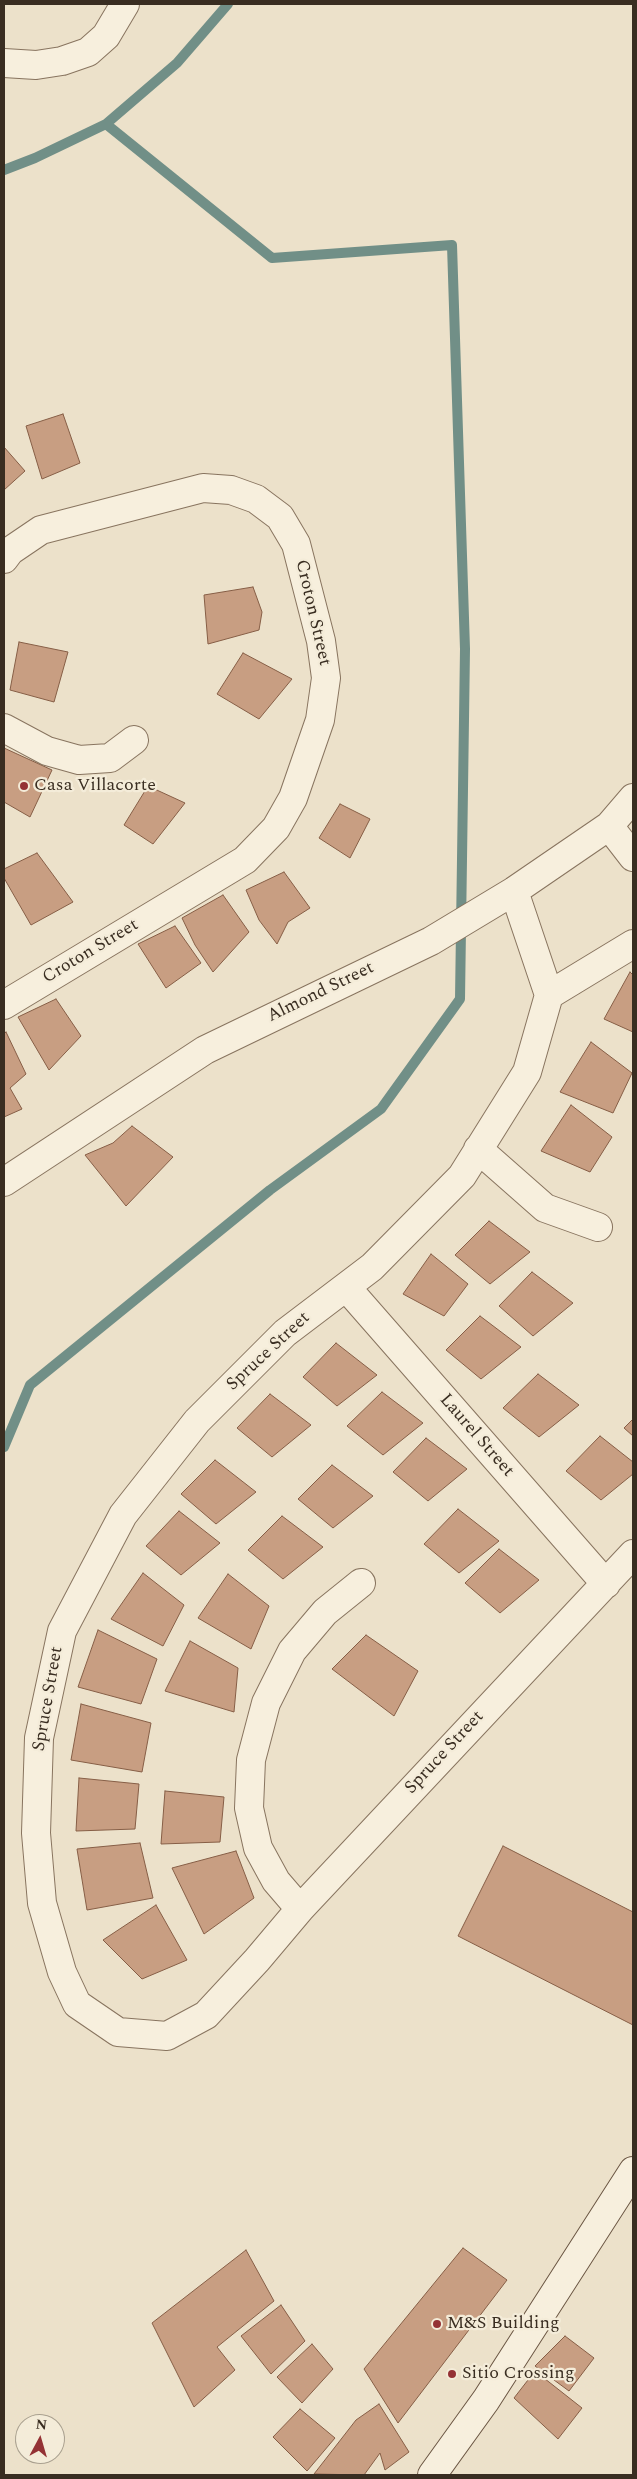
<!DOCTYPE html>
<style>
body{margin:0}
#map{position:relative;width:637px;height:2479px;overflow:hidden;background:#ece1ca;font-family:Spectral,serif}
canvas{display:block}
.frame{position:absolute;inset:0;border:5px solid #392d21;pointer-events:none}
.north{position:absolute;left:15px;top:2414px;width:50px;height:50px;box-sizing:border-box;background:#f4ecd9;border:1px solid #a9a08f;border-radius:50%;rotate:6deg;font-size:14px;font-weight:700;line-height:20px;text-align:center;color:#392d21}
.north::after{content:'';display:block;margin:auto;width:18px;height:22px;background:#943235;clip-path:polygon(50% 0,100% 100%,50% 72%,0 100%)}
</style>
<div id="map">
<canvas width="637" height="2479"></canvas>
<div class="frame"></div>
<div class="north">N</div>
</div>
<script>
const ctx = document.querySelector('canvas').getContext('2d');
ctx.lineJoin = 'round';
function poly(rows) {
  const path = new Path2D();
  for (const r of rows) {
    path.moveTo(r[0], r[1]);
    for (let i = 2; i < r.length; i += 2) path.lineTo(r[i], r[i + 1]);
  }
  return path;
}
function trace(path, color, width, dash) {
  ctx.strokeStyle = color;
  ctx.lineWidth = width;
  ctx.lineCap = dash ? 'butt' : 'round';
  ctx.setLineDash(dash || []);
  ctx.stroke(path);
}
function fillPath(path, color) {
  ctx.fillStyle = color;
  ctx.fill(path, 'evenodd');
}
function label(font, color, halo, rows, align = 'center') {
  ctx.font = font + ' Spectral,serif';
  ctx.lineWidth = 4.5;
  ctx.setLineDash([]);
  ctx.textBaseline = 'middle';
  ctx.strokeStyle = halo;
  ctx.fillStyle = color;
  for (const [text, x, y, turn = 0] of rows) {
    ctx.save();
    ctx.translate(x, y);
    ctx.rotate((+turn || 0) * Math.PI / 180);
    ctx.textAlign = isNaN(turn) ? turn : align;
    if (halo) ctx.strokeText(text, 0, 0);
    ctx.fillText(text, 0, 0);
    ctx.restore();
  }
}
trace(poly([
 [4,170,35,158,106,124,177,63,228,4],
 [4,1447,30,1385,270,1190,381,1109,460,999,465,649,452,245,272,258,106,124]
]), '#718f87', 10);
const building = poly([
 [63,414,80,463,42,479,26,426,63,414],
 [4,447,25,471,4,490,4,447],
 [253,587,262,612,259,630,208,644,204,595,253,587],
 [19,642,68,652,54,702,10,690,19,642],
 [243,653,292,679,259,719,217,694,243,653],
 [4,748,52,770,30,817,4,802,4,748],
 [148,786,185,803,153,844,124,825,148,786],
 [340,804,370,819,350,858,319,838,340,804],
 [37,853,73,902,31,925,4,878,4,869,37,853],
 [284,872,310,908,288,922,277,944,259,920,246,890,284,872],
 [223,895,249,932,213,972,195,945,182,918,223,895],
 [175,926,201,963,166,988,138,944,175,926],
 [630,972,633,975,633,1032,604,1019,630,972],
 [56,999,81,1036,49,1070,18,1017,56,999],
 [6,1032,26,1074,10,1088,22,1109,4,1117,4,1034,6,1032],
 [591,1042,632,1073,613,1113,560,1092,591,1042],
 [571,1105,612,1137,590,1172,541,1151,571,1105],
 [132,1126,173,1157,126,1206,85,1155,113,1143,132,1126],
 [489,1221,530,1252,490,1284,455,1255,489,1221],
 [431,1254,468,1284,444,1316,403,1294,431,1254],
 [532,1272,573,1303,533,1336,499,1306,532,1272],
 [480,1316,521,1347,481,1379,446,1350,480,1316],
 [336,1343,377,1375,337,1406,303,1377,336,1343],
 [538,1374,579,1405,539,1437,503,1408,538,1374],
 [382,1392,423,1423,383,1455,347,1426,382,1392],
 [270,1394,311,1425,272,1457,237,1428,270,1394],
 [633,1419,633,1436,624,1428,633,1419],
 [600,1436,633,1462,633,1474,601,1500,566,1471,600,1436],
 [426,1438,467,1469,428,1501,393,1472,426,1438],
 [215,1460,256,1492,216,1524,181,1494,215,1460],
 [332,1465,373,1496,333,1528,298,1499,332,1465],
 [458,1509,499,1541,459,1573,424,1544,458,1509],
 [179,1511,220,1543,181,1575,146,1546,179,1511],
 [282,1516,323,1547,283,1579,248,1550,282,1516],
 [499,1549,539,1580,500,1613,465,1583,499,1549],
 [143,1573,184,1605,163,1646,111,1619,143,1573],
 [228,1574,269,1606,251,1649,198,1618,228,1574],
 [98,1630,157,1659,141,1704,78,1687,98,1630],
 [366,1635,418,1671,394,1716,332,1669,366,1635],
 [190,1641,238,1668,234,1712,165,1691,190,1641],
 [81,1704,151,1723,142,1772,71,1760,81,1704],
 [79,1778,139,1784,135,1829,76,1831,79,1778],
 [165,1791,224,1797,220,1842,161,1844,165,1791],
 [140,1843,153,1898,87,1910,77,1849,140,1843],
 [503,1846,633,1912,633,2025,458,1936,503,1846],
 [236,1851,254,1898,204,1934,172,1868,236,1851],
 [156,1905,187,1960,142,1979,103,1940,156,1905],
 [463,2248,507,2280,398,2423,364,2369,463,2248],
 [246,2250,274,2301,217,2347,235,2370,194,2407,152,2323,246,2250],
 [281,2305,305,2341,271,2374,241,2336,281,2305],
 [565,2336,594,2358,569,2391,535,2366,565,2336],
 [312,2344,333,2369,302,2403,277,2377,312,2344],
 [535,2371,582,2408,558,2439,514,2398,535,2371],
 [379,2404,409,2452,385,2470,380,2453,364,2475,314,2474,356,2420,379,2404],
 [300,2409,335,2438,307,2471,273,2437,300,2409]
]);
fillPath(building, '#c89e82');
trace(building, '#865e46', 1);
const minor = poly([
 [4,63,36,65,62,61,88,52,106,36,125,4],
 [4,559,10,551,41,530,203,488,231,490,256,499,280,517,296,544,321,641,326,678,320,720,293,798,276,828,245,860,4,1005],
 [4,728,47,751,79,760,110,758,134,740],
 [609,826,633,857],
 [514,891,549,995,527,1072,462,1176,372,1267,285,1333,197,1421,123,1515,62,1631,39,1738,36,1833,42,1903,62,1972,77,2004,118,2032,167,2036,206,2015,257,1960,300,1909,633,1554],
 [549,995,633,944],
 [478,1149,545,1208,598,1227],
 [4,1182,205,1050,431,941,514,891,609,826,633,798],
 [346,1287,606,1584],
 [300,1909,276,1881,258,1848,249,1808,251,1760,266,1703,292,1651,325,1612,361,1583]
]);
const secondary = poly([
 [432,2475,486,2400,633,2171]
]);
trace(minor, '#88745f', 30);
trace(secondary, '#6a5542', 30);
trace(minor, '#f7efdd', 28);
trace(secondary, '#f7efdd', 28);
for (const [x, y, r, color] of [
 [24,786,5,"#943235"],
 [437,2324,5,"#943235"],
 [452,2374,5,"#943235"]
]) {
  const dot = new Path2D();
  dot.arc(x, y, r, 0, 2 * Math.PI);
  ctx.fillStyle = color;
  ctx.fill(dot);
  trace(dot, '#f4ecd9', 2);
}
label('18px', '#392d21', '#f4ecd9', [
 ["Croton Street",312,613,77],
 ["Croton Street",91,952,-31],
 ["Almond Street",321,993,-26],
 ["Spruce Street",269,1352,-43],
 ["Laurel Street",476,1436,49],
 ["Spruce Street",49,1699,-80],
 ["Spruce Street",445,1753,-47]
]);
label('18px', '#392d21', '#f4ecd9', [
 ["Casa Villacorte",34,786],
 ["M&S Building",447,2324],
 ["Sitio Crossing",462,2374]
], 'left');
</script>
